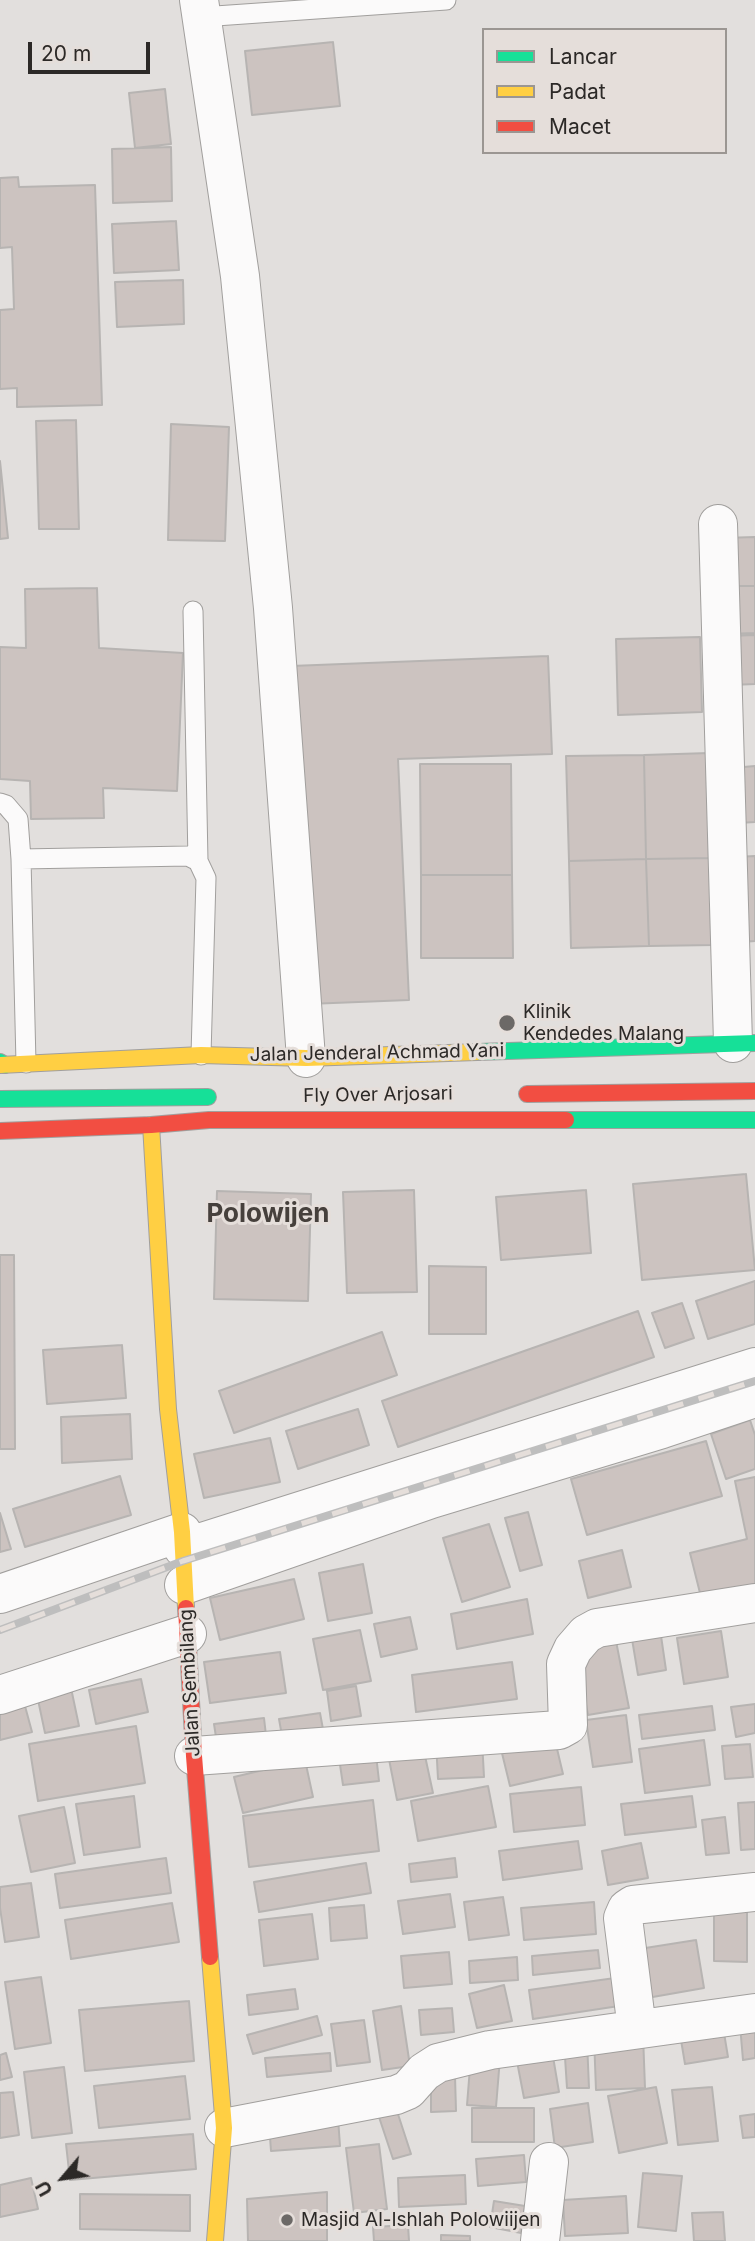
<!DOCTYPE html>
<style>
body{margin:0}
#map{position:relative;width:755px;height:2241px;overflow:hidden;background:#e2dfdd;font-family:Inter,sans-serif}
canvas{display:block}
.legend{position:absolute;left:482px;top:28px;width:245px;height:126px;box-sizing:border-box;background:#e5deda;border:2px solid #9b9692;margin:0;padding:9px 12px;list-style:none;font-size:21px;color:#2c2927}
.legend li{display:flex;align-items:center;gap:14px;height:35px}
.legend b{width:35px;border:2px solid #9b9692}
.north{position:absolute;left:28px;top:2143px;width:70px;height:70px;-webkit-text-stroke:5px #e5deda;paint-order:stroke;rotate:241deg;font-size:19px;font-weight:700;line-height:28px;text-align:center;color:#2c2927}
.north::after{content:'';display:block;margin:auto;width:24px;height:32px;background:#2c2927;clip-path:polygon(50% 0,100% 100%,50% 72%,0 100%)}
.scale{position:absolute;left:28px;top:42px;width:122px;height:32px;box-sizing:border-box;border:4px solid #2c2927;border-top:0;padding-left:9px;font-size:21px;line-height:24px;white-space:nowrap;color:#2c2927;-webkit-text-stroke:5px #e5deda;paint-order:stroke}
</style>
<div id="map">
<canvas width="755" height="2241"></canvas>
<ul class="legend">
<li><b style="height:9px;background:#16e098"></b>Lancar</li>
<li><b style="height:9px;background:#ffcf43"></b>Padat</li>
<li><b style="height:9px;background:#f24e42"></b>Macet</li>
</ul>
<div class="north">U</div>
<div class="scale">20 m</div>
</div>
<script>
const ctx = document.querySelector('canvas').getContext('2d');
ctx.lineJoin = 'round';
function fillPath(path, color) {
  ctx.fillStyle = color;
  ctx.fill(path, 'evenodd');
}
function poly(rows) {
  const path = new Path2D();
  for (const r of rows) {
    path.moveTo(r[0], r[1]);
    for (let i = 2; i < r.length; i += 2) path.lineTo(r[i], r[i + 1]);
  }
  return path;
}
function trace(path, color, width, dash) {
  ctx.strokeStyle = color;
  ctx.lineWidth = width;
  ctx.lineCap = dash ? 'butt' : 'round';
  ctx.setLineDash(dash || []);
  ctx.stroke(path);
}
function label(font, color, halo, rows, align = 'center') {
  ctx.font = font + ' Inter,sans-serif';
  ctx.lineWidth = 6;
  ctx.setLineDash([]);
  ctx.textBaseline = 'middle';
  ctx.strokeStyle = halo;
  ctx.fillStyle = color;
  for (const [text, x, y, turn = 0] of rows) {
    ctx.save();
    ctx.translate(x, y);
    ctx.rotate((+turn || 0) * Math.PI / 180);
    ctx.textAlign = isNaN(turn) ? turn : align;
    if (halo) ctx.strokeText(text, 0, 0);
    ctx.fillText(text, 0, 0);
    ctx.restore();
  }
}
const building = poly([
 [333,42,340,106,252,115,245,51,333,42],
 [165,89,171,144,135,148,129,93,165,89],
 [171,147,172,201,113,203,112,149,171,147],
 [18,177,19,187,95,185,102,405,17,407,17,388,0,389,0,310,14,309,12,247,0,248,0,178,18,177],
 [176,221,179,270,114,273,112,224,176,221],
 [183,280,184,324,117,327,115,282,183,280],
 [76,420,79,529,39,529,36,421,76,420],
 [171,424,229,427,225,541,168,540,171,424],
 [0,461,8,538,0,539,0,461],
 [755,537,755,586,725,586,723,538,755,537],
 [725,586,755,586,755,633,726,634,725,586],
 [97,588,99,648,183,653,177,791,103,788,104,818,31,819,30,781,0,779,0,647,26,648,25,589,97,588],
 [755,635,755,684,731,685,729,636,755,635],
 [700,637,702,712,618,715,616,639,700,637],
 [548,656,552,754,398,759,409,1000,308,1004,291,666,548,656],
 [710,753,713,858,646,859,644,755,710,753],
 [644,755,646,859,569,861,566,756,644,755],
 [420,764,511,764,512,875,421,875,420,764],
 [755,766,755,822,738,823,732,768,755,766],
 [755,856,755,941,742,942,736,857,755,856],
 [712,858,714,945,649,946,646,859,712,858],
 [646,859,649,946,571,948,569,861,646,859],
 [421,875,512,875,513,958,421,958,421,875],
 [746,1174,755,1270,642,1280,633,1184,746,1174],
 [414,1190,417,1292,347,1293,343,1192,414,1190],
 [586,1190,591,1253,501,1260,496,1197,586,1190],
 [217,1191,311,1194,308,1301,214,1299,217,1191],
 [0,1255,14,1255,15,1449,0,1449,0,1255],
 [429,1266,486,1267,486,1334,429,1334,429,1266],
 [755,1281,755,1324,708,1339,696,1301,755,1281],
 [682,1303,694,1338,665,1348,652,1313,682,1303],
 [638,1311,654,1357,398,1447,382,1401,638,1311],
 [382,1332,397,1375,234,1433,219,1391,382,1332],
 [122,1345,126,1398,47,1404,43,1350,122,1345],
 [358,1409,369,1445,298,1469,286,1431,358,1409],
 [130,1414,132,1459,62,1463,61,1417,130,1414],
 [750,1420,755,1435,755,1469,726,1479,711,1434,750,1420],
 [270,1438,280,1482,204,1498,194,1454,270,1438],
 [706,1441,722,1496,587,1535,571,1479,706,1441],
 [120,1476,131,1515,25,1547,13,1509,120,1476],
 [755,1477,755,1584,701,1597,690,1553,747,1539,735,1481,755,1477],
 [528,1512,542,1565,520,1571,505,1518,528,1512],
 [0,1513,11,1549,0,1552,0,1513],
 [489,1524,510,1587,462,1602,443,1538,489,1524],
 [622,1550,631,1587,588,1598,579,1561,622,1550],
 [363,1564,372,1613,328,1621,319,1573,363,1564],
 [294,1579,304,1619,220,1640,210,1598,294,1579],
 [527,1599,533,1634,457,1649,451,1614,527,1599],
 [410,1617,417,1649,381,1657,374,1624,410,1617],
 [660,1629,666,1670,638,1675,631,1633,660,1629],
 [360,1630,371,1681,323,1690,313,1639,360,1630],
 [721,1631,728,1677,684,1684,677,1638,721,1631],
 [616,1641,629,1708,588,1715,575,1648,616,1641],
 [280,1652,286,1693,210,1703,204,1662,280,1652],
 [512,1662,517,1699,416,1712,412,1675,512,1662],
 [141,1679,148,1712,96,1724,89,1690,141,1679],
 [356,1686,361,1716,331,1721,327,1691,356,1686],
 [71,1688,79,1726,45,1733,37,1695,71,1688],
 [22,1695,32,1732,0,1740,0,1701,22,1695],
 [755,1704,755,1733,736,1737,731,1707,755,1704],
 [712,1706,715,1730,642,1739,639,1715,712,1706],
 [320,1713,325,1740,284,1747,279,1719,320,1713],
 [626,1715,632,1762,593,1767,586,1720,626,1715],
 [264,1718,267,1744,218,1750,214,1724,264,1718],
 [136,1726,145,1783,38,1801,29,1744,136,1726],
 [553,1732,563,1774,510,1786,500,1745,553,1732],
 [482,1740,484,1777,438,1779,436,1742,482,1740],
 [704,1740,710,1785,645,1793,639,1749,704,1740],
 [422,1742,433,1793,397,1800,387,1749,422,1742],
 [750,1744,753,1777,725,1779,722,1746,750,1744],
 [375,1746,379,1781,343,1785,338,1751,375,1746],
 [305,1760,313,1797,243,1813,234,1777,305,1760],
 [488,1786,496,1827,418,1841,411,1801,488,1786],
 [581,1787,585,1825,514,1832,510,1794,581,1787],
 [134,1796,140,1847,84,1855,76,1804,134,1796],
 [692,1796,696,1827,625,1835,621,1804,692,1796],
 [373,1800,379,1851,249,1867,243,1816,373,1800],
 [755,1802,755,1849,741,1850,738,1803,755,1802],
 [64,1807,75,1863,31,1872,19,1816,64,1807],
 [725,1817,729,1853,706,1855,702,1820,725,1817],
 [578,1841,582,1869,503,1880,499,1851,578,1841],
 [641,1843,648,1878,608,1885,602,1851,641,1843],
 [166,1858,171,1893,60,1908,55,1874,166,1858],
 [455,1858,457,1877,411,1882,409,1864,455,1858],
 [366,1863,371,1893,259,1912,254,1882,366,1863],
 [31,1883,39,1937,5,1942,0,1908,0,1887,31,1883],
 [450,1894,455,1927,403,1934,398,1901,450,1894],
 [503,1897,509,1935,469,1940,464,1902,503,1897],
 [747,1897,747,1962,714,1961,714,1902,747,1897],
 [594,1902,596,1934,524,1940,521,1908,594,1902],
 [172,1903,179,1942,71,1959,65,1920,172,1903],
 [364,1905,367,1938,331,1941,329,1908,364,1905],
 [312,1914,318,1959,264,1966,259,1920,312,1914],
 [696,1940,704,1988,647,1998,639,1949,696,1940],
 [598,1950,600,1968,533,1975,532,1956,598,1950],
 [449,1952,452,1984,404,1988,401,1956,449,1952],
 [517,1957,518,1980,470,1983,469,1961,517,1957],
 [41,1977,51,2043,15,2049,5,1982,41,1977],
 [615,1978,619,2006,533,2019,529,1990,615,1978],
 [504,1985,512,2021,477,2028,469,1994,504,1985],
 [295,1989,298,2009,249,2015,247,1995,295,1989],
 [189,2001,194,2061,85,2071,79,2010,189,2001],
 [401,2006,410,2066,382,2070,373,2011,401,2006],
 [452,2008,454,2032,421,2035,419,2010,452,2008],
 [317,2016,322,2035,253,2054,247,2035,317,2016],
 [364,2020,370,2062,337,2066,331,2024,364,2020],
 [755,2023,755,2058,743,2060,740,2025,755,2023],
 [723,2027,728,2057,685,2064,680,2034,723,2027],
 [643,2035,645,2088,596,2090,594,2037,643,2035],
 [587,2041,589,2088,567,2088,564,2042,587,2041],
 [551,2045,559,2092,524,2098,515,2051,551,2045],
 [6,2053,12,2077,0,2080,0,2055,6,2053],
 [330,2053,331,2071,267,2077,265,2058,330,2053],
 [471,2055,500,2058,496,2107,467,2105,471,2055],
 [64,2067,72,2133,32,2138,24,2072,64,2067],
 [185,2076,190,2119,99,2128,94,2086,185,2076],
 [431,2076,455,2076,456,2111,431,2112,431,2076],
 [656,2087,667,2143,619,2153,608,2096,656,2087],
 [712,2087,718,2141,678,2145,672,2090,712,2087],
 [13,2092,19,2135,0,2138,0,2093,13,2092],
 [588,2103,593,2142,555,2148,550,2109,588,2103],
 [396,2108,411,2154,393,2159,378,2114,396,2108],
 [472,2108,534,2108,534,2142,472,2142,472,2108],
 [755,2114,755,2137,743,2138,740,2116,755,2114],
 [338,2118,340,2146,271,2151,269,2123,338,2118],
 [193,2134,196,2169,70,2180,66,2144,193,2134],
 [379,2144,387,2209,354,2213,346,2148,379,2144],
 [524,2155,526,2182,478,2186,476,2159,524,2155],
 [643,2173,682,2176,676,2231,638,2227,643,2173],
 [465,2175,466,2204,399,2207,398,2178,465,2175],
 [31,2178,38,2209,0,2217,0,2185,31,2178],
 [327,2192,327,2241,248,2241,247,2199,327,2192],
 [80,2194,190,2195,190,2231,80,2229,80,2194],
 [626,2196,628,2233,565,2236,563,2200,626,2196],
 [494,2201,525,2206,521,2233,490,2227,494,2201],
 [723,2212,725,2241,694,2241,692,2213,723,2212],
 [408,2225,409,2241,374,2241,373,2227,408,2225],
 [441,2235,470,2236,470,2241,441,2241,441,2235]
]);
fillPath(building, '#ccc3c0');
trace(building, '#b7b4b2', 2);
const lane = poly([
 [201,17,446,0],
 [193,611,198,861],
 [0,803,6,805,18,819,21,859],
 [26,1063,21,859,188,856,198,861,206,878,201,1055]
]);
const street = poly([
 [199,0,240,276,273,608,306,1058],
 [718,524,733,1043],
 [183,1548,755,1367],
 [184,1585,431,1499,662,1429,755,1398],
 [0,1594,182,1532],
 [0,1695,187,1634],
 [194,1756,559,1730,568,1725,566,1664,573,1649,586,1634,597,1628,755,1603],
 [637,2029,623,1918,627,1909,633,1905,755,1892],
 [224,2128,396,2095,408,2090,424,2072,438,2063,490,2050,755,2013],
 [540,2241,549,2162]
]);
const fast = poly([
 [477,1052,755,1043],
 [0,1062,5,1065],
 [0,1099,208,1097],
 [566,1120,755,1120]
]);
const slow = poly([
 [0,1065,201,1055,306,1058,477,1052],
 [151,1125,168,1409,182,1532,186,1608],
 [210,1957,224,2128,215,2241]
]);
const jam = poly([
 [527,1094,755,1091],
 [0,1131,151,1125,209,1120,566,1120],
 [186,1608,194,1756,210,1957]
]);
trace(lane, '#a19f9d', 21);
trace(street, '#a19f9d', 40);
trace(fast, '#a19f9d', 18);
trace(slow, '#a19f9d', 18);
trace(jam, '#a19f9d', 18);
trace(lane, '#fbfafa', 19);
trace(street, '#fbfafa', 38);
trace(fast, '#16e098', 16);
trace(slow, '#ffcf43', 16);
trace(jam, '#f24e42', 16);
const rail = poly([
 [0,1630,183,1561,755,1381]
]);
trace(rail, '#bebebe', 8);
trace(rail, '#e5deda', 5, [16]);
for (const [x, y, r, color] of [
 [507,1023,9,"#6c6967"],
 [287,2220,7,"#6c6967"]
]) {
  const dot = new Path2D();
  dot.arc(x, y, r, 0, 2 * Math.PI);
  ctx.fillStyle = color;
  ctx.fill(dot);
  trace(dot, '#e5deda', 2.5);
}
label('19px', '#2c2927', '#e5deda', [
 ["Klinik",523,1012],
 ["Kendedes Malang",523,1034],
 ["Masjid Al-Ishlah Polowiijen",301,2220]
], 'left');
label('19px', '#2c2927', '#e5deda', [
 ["Jalan Jenderal Achmad Yani",377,1053,-1],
 ["Fly Over Arjosari",378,1095,-1],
 ["Jalan Sembilang",190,1683,-93]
]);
label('bold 26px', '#46403c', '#e5deda', [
 ["Polowijen",268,1214]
]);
</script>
